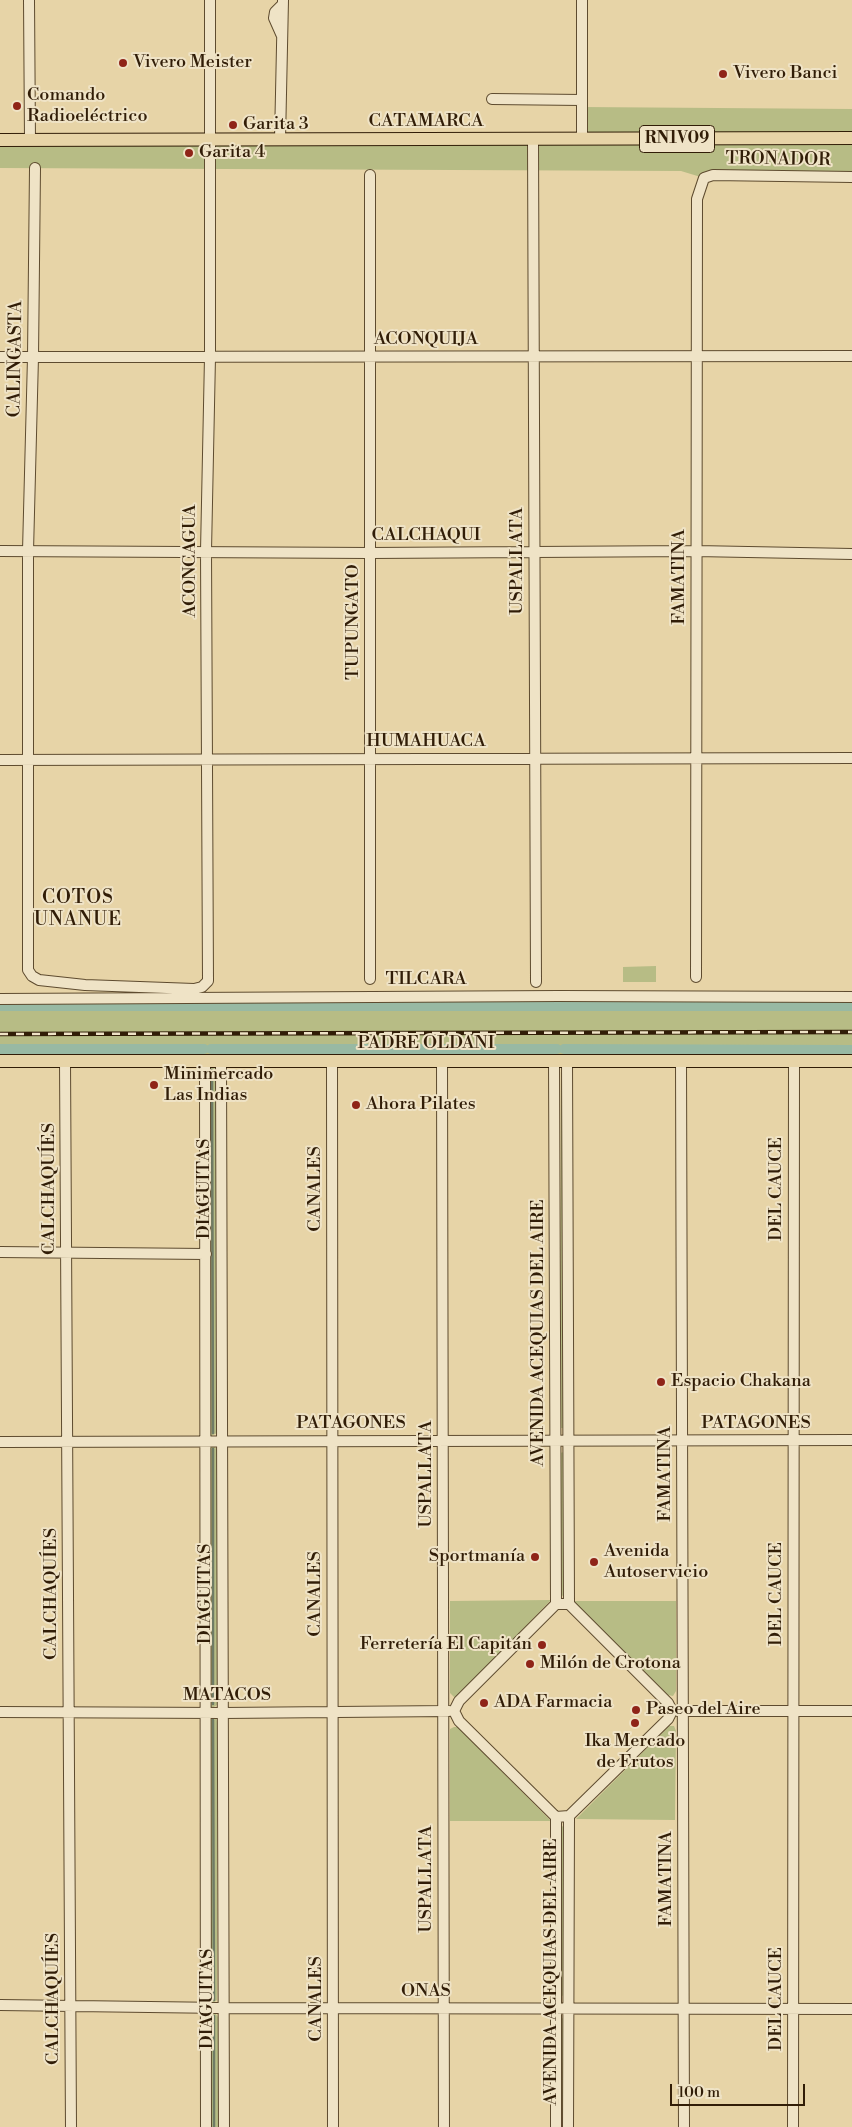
<!DOCTYPE html>
<meta charset="utf-8">
<style>
body{margin:0}
#map{position:relative;width:852px;height:2127px;overflow:hidden;background:#e7d4a7;font-family:"Libre Bodoni",serif}
canvas{display:block}
.scale{position:absolute;left:670px;top:2084px;width:135px;height:22px;box-sizing:border-box;border:2px solid #311d07;border-top:0;padding-left:6px;font-size:15px;line-height:18px;white-space:nowrap;color:#311d07;-webkit-text-stroke:4px #efe3c6;paint-order:stroke}
</style>
<div id="map">
<canvas width="852" height="2127"></canvas>
<div class="scale">100 m</div>
</div>
<script>
const ctx = document.querySelector('canvas').getContext('2d');
ctx.lineJoin = 'round';
function fillPath(path, color) {
  ctx.fillStyle = color;
  ctx.fill(path, 'evenodd');
}
function poly(rows) {
  const path = new Path2D();
  for (const r of rows) {
    path.moveTo(r[0], r[1]);
    for (let i = 2; i < r.length; i += 2) path.lineTo(r[i], r[i + 1]);
  }
  return path;
}
function trace(path, color, width, dash) {
  ctx.strokeStyle = color;
  ctx.lineWidth = width;
  ctx.lineCap = dash ? 'butt' : 'round';
  ctx.setLineDash(dash || []);
  ctx.stroke(path);
}
function label(font, color, halo, rows, align = 'center') {
  ctx.font = font + ' "Libre Bodoni",serif';
  ctx.lineWidth = 4;
  ctx.setLineDash([]);
  ctx.textBaseline = 'middle';
  ctx.strokeStyle = halo;
  ctx.fillStyle = color;
  for (const [text, x, y, turn = 0] of rows) {
    ctx.save();
    ctx.translate(x, y);
    ctx.rotate((+turn || 0) * Math.PI / 180);
    ctx.textAlign = isNaN(turn) ? turn : align;
    if (halo) ctx.strokeText(text, 0, 0);
    ctx.fillText(text, 0, 0);
    ctx.restore();
  }
}
fillPath(poly([
 [582,107,852,109,852,177,704,178,681,171,0,168,0,140,581,139],
 [656,966,656,982,623,982,623,967],
 [852,997,852,1061,0,1061,0,999],
 [214,1067,216,1071,217,1433,211,1436,209,1434,209,1068],
 [561,1080,563,1082,563,1428,561,1428,560,1426],
 [210,1446,214,1446,217,1450,217,1705,212,1708,209,1707,208,1447],
 [564,1452,564,1595,562,1596,560,1453],
 [551,1600,459,1695,454,1697,450,1693,450,1601],
 [573,1601,676,1601,676,1691,673,1696,668,1695],
 [211,1717,216,1718,217,1721,217,2000,212,2004,210,2002,209,1718],
 [669,1726,674,1726,676,1731,675,1820,576,1819],
 [454,1727,458,1727,551,1821,450,1821,450,1729],
 [562,1826,565,1828,564,1995,562,1996],
 [211,2013,215,2013,218,2017,218,2127,209,2127,210,2014],
 [562,2018,564,2019,565,2127,560,2127]
]), '#b7bc85');
trace(poly([
 [212,1070,213,1433],
 [213,1449,213,1704],
 [213,1720,214,2000],
 [214,2016,214,2127]
]), '#6f7b65', 2.5);
trace(poly([
 [0,1006,852,1006],
 [0,1049,204,1049],
 [211,1049,557,1049],
 [564,1049,852,1050]
]), '#98b9a3', 10);
const minor = poly([
 [29,0,30,140],
 [282,36,274,18,275,12,283,4],
 [492,99,582,100],
 [533,139,536,982],
 [582,139,582,0],
 [280,140,283,0],
 [35,168,33,357,28,551,28,970,32,976,39,980,85,985,194,989,202,987,208,981,206,551,210,357,210,0],
 [0,357,852,356],
 [0,551,370,553,696,551,852,554],
 [0,760,852,758],
 [696,977,697,199,704,178,713,175,852,177],
 [370,979,370,175],
 [0,999,560,996,852,997],
 [205,1061,206,2127],
 [221,1061,224,2127],
 [332,1061,333,2127],
 [442,1061,444,2127],
 [554,1061,556,1604],
 [681,1061,684,2127],
 [65,1062,71,2127],
 [0,1252,206,1254],
 [0,1442,852,1440],
 [678,1711,852,1711],
 [0,1712,223,1713,449,1711],
 [556,1817,569,1816,668,1719,672,1711,668,1703,569,1604,567,1061],
 [0,2005,224,2008,852,2009],
 [556,2127,556,1817,459,1721,454,1711,459,1701,556,1604,569,1604],
 [568,2127,569,1816],
 [793,2127,794,1061]
]);
const major = poly([
 [0,140,852,138],
 [0,1061,852,1061]
]);
trace(minor, '#5e4b2f', 12);
trace(major, '#311d07', 14);
trace(minor, '#efe3c6', 10);
trace(major, '#e7d4a7', 12);
const rail = poly([
 [0,1034,852,1032]
]);
trace(rail, '#311d07', 4.5);
trace(rail, '#efe3c6', 2.5, [8]);
for (const [x, y, r, color] of [
 [123,63,5,"#8f2418"],
 [723,74,5,"#8f2418"],
 [17,106,5,"#8f2418"],
 [233,125,5,"#8f2418"],
 [189,153,5,"#8f2418"],
 [154,1085,5,"#8f2418"],
 [356,1105,5,"#8f2418"],
 [661,1382,5,"#8f2418"],
 [535,1557,5,"#8f2418"],
 [594,1562,5,"#8f2418"],
 [542,1645,5,"#8f2418"],
 [530,1664,5,"#8f2418"],
 [484,1703,5,"#8f2418"],
 [636,1710,5,"#8f2418"],
 [635,1723,5,"#8f2418"]
]) {
  const dot = new Path2D();
  dot.arc(x, y, r, 0, 2 * Math.PI);
  ctx.fillStyle = color;
  ctx.fill(dot);
  trace(dot, '#efe3c6', 2);
}
for (const [x, y, w] of [
 [677,139,75]
]) {
  const box = new Path2D();
  box.roundRect(x - w / 2, y - 13.5, w, 27, 4);
  ctx.fillStyle = '#efe3c6';
  ctx.fill(box);
  trace(box, '#311d07', 1);
}
label('bold 16px', '#311d07', null, [
 ["RN1V09",677,139]
]);
label('18px', '#311d07', '#efe3c6', [
 ["Vivero Meister",133,63],
 ["Vivero Banci",733,74],
 ["Comando",27,96],
 ["Radioeléctrico",27,117],
 ["Garita 3",243,125],
 ["Garita 4",199,153],
 ["Minimercado",164,1075],
 ["Las Indias",164,1096],
 ["Ahora Pilates",366,1105],
 ["Espacio Chakana",671,1382],
 ["Avenida",604,1552],
 ["Autoservicio",604,1573],
 ["Sportmanía",525,1557,"right"],
 ["Ferretería El Capitán",532,1645,"right"],
 ["Milón de Crotona",540,1664],
 ["ADA Farmacia",494,1703],
 ["Paseo del Aire",646,1710],
 ["Ika Mercado",635,1742,"center"],
 ["de Frutos",635,1763,"center"]
], 'left');
label('18px', '#311d07', '#efe3c6', [
 ["CATAMARCA",426,122],
 ["TRONADOR",778,160,1],
 ["ACONQUIJA",426,340],
 ["CALINGASTA",16,359,-89],
 ["CALCHAQUI",426,536],
 ["ACONCAGUA",191,561,-90],
 ["USPALLATA",518,561,-90],
 ["FAMATINA",680,577,-90],
 ["TUPUNGATO",354,622,-90],
 ["HUMAHUACA",426,742],
 ["TILCARA",426,980],
 ["PADRE OLDANI",426,1044],
 ["CALCHAQUÍES",50,1189,-90],
 ["DIAGUITAS",205,1189,-90],
 ["CANALES",316,1189,-90],
 ["DEL CAUCE",777,1189,-90],
 ["AVENIDA ACEQUIAS DEL AIRE",539,1333,-90],
 ["PATAGONES",351,1424],
 ["PATAGONES",756,1424],
 ["USPALLATA",427,1474,-90],
 ["FAMATINA",666,1474,-90],
 ["CALCHAQUÍES",52,1594,-90],
 ["DIAGUITAS",206,1594,-90],
 ["CANALES",316,1594,-90],
 ["DEL CAUCE",777,1594,-90],
 ["MATACOS",227,1696],
 ["USPALLATA",427,1879,-90],
 ["FAMATINA",667,1879,-90],
 ["AVENIDA ACEQUIAS DEL AIRE",552,1972,-90],
 ["ONAS",426,1992],
 ["CALCHAQUÍES",54,1999,-90],
 ["DIAGUITAS",208,1999,-90],
 ["CANALES",317,1999,-90],
 ["DEL CAUCE",777,1999,-90]
]);
ctx.letterSpacing = '1px';
label('19px', '#311d07', '#efe3c6', [
 ["COTOS",78,898],
 ["UNANUE",78,920]
]);
ctx.letterSpacing = '0px';
</script>
